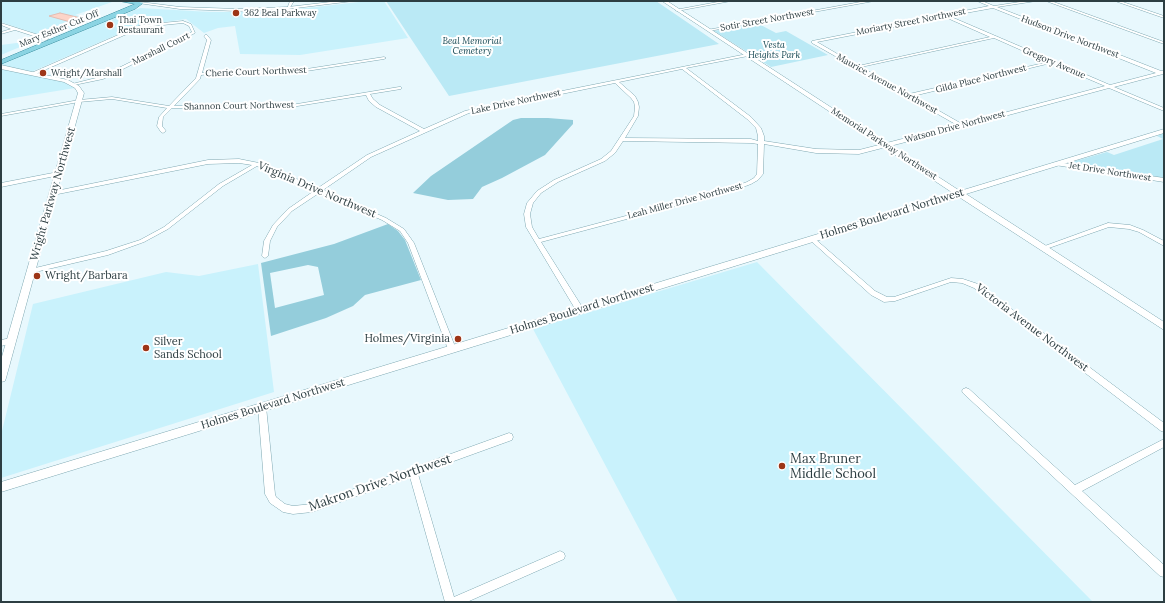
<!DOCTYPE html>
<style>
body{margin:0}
#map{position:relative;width:1165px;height:603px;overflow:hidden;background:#e8f8fd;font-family:Lora,serif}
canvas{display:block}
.frame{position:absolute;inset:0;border:2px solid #2d3e42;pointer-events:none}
</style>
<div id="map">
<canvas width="1165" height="603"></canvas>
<div class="frame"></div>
</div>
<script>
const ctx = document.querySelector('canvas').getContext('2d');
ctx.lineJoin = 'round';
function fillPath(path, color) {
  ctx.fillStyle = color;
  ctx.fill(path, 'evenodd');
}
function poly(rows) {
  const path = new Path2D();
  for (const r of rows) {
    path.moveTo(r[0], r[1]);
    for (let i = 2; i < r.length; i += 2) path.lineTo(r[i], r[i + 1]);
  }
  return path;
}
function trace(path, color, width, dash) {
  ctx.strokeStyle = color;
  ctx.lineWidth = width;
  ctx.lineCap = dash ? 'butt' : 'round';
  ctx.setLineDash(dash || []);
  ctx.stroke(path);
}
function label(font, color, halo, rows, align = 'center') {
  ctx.font = font + ' Lora,serif';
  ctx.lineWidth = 4;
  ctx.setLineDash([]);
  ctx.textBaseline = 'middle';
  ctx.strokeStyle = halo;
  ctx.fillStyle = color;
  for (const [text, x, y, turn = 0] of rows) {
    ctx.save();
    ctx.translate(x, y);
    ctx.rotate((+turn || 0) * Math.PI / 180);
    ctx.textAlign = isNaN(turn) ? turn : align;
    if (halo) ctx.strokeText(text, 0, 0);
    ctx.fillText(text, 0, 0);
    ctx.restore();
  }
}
fillPath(poly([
 [1,1,109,1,112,2,75,15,91,19,46,37,1,22],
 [367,1,384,1,408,38,300,55,240,54,235,26,218,28,204,33,186,19,137,26,31,72,1,65,1,63,140,8,210,12,250,12,290,10],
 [40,40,15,49,1,55,1,45],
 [1,69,64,82,75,88,1,100],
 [757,262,1093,602,678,602,533,329],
 [258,264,274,392,1,478,1,435,33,304,166,272,199,276]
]), '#c9f2fc');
fillPath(poly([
 [386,1,656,1,719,44,449,96],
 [757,23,776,33,786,31,828,55,771,67,714,31],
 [1164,133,1164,178,1068,163,1107,152,1114,155,1160,140,1163,139,1157,136]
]), '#bae9f5');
fillPath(poly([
 [521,118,548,118,573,120,573,124,545,155,502,178,482,187,473,199,448,200,413,193,431,176,513,120],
 [388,224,398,231,405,240,421,280,365,295,353,306,326,318,271,336,261,263,334,244],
 [308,265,318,267,324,295,275,308,270,273]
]), '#94cddb');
const building = poly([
 [60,13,85,19,74,23,49,16,60,13]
]);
fillPath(building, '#fdd4c8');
trace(building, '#e3bdb3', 1);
const street = poly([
 [290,1,294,1,289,9,287,9,290,1],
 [723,1,731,1,677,11,675,10,723,1],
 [866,1,874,1,709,31,707,30,866,1],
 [977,1,982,1,994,6,1026,1,1036,1,997,7,1161,71,1164,71,1164,73,1163,74,1114,87,1164,108,1164,111,1109,88,964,127,859,154,816,153,764,144,763,174,758,180,751,184,735,190,541,242,584,310,580,312,577,312,526,227,524,214,527,203,537,191,554,180,601,159,611,151,634,116,635,107,634,102,631,98,615,83,469,113,371,157,323,190,386,218,404,229,414,243,456,349,455,351,452,352,449,351,448,349,408,243,400,231,382,220,319,193,292,211,277,227,270,241,268,256,265,258,263,257,262,256,264,241,273,225,288,209,314,191,257,166,223,186,168,229,144,242,108,255,31,273,28,271,31,269,106,251,140,240,164,227,219,184,252,165,239,163,208,164,53,195,50,193,51,192,208,160,239,159,259,163,318,188,367,155,420,131,376,107,369,101,366,95,285,108,172,108,163,117,162,126,166,131,163,133,161,132,157,126,159,117,167,108,112,99,79,102,1,116,1,114,79,100,112,97,169,106,196,78,207,40,204,36,205,35,207,35,211,40,202,73,220,71,300,70,384,57,386,58,384,59,300,72,220,73,201,75,200,79,174,106,285,106,399,87,401,87,401,89,370,94,373,99,380,105,424,129,465,111,482,107,747,54,748,54,748,56,686,68,751,117,761,128,764,136,764,141,816,149,859,150,957,125,812,43,812,41,989,6,977,1],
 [993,8,1156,73,1110,85,949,16,993,8],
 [945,17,990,37,858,66,817,42,945,17],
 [994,38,1048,62,909,94,861,67,994,38],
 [1051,63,1105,86,962,124,913,96,1051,63],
 [682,69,747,119,756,128,758,136,758,141,751,139,625,138,638,116,639,107,638,102,635,96,619,82,682,69],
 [623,141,751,143,758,144,757,174,754,178,747,182,731,188,539,239,532,227,530,214,533,203,541,193,558,182,605,161,615,153,623,141],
 [1046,1,1051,1,1164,42,1164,44,1046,1],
 [1115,1,1120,1,1164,16,1164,18,1115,1],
 [183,21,191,24,195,33,103,79,74,85,72,84,100,77,192,32,189,26,183,23,143,27,33,75,29,74,141,25,183,21],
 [1,23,48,38,49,39,46,40,15,30,1,34,1,32,11,29,1,25,1,23],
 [1057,162,1164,178,1164,182,1055,165,1054,164,1057,162],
 [58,172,60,173,60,175,1,187,1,183,58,172],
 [1108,223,1130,225,1143,230,1164,241,1164,246,1139,232,1129,229,1109,227,1046,249,1042,249,1041,248,1042,247,1108,223],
 [812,237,814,238,875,291,887,297,894,297,951,278,963,279,978,284,1164,423,1164,432,1161,431,974,288,962,283,951,282,895,301,884,302,871,295,810,240,809,239,810,238,812,237],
 [11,338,14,339,15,341,14,343,1,346,1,340,11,338],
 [966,388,969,389,1075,485,1164,439,1164,447,1082,491,1164,565,1164,577,1160,576,963,393,962,391,963,389,966,388],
 [262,404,265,405,266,407,275,494,276,497,285,504,293,506,312,504,509,433,512,434,513,437,512,440,418,474,454,597,560,551,564,553,565,556,564,559,467,602,445,602,410,477,312,512,293,514,283,512,270,503,265,494,258,407,259,405,262,404]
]);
const secondary = poly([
 [339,1,353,1,288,9,238,11,180,9,138,3,140,2,180,7,238,9,288,7,339,1],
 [662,1,667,1,960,191,1164,129,1164,133,966,194,1164,322,1164,330,959,197,1,492,1,482,953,193,662,1],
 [1,65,68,80,79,86,84,93,6,378,5,381,1,382,1,360,78,93,75,88,64,82,1,69,1,65]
]);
const primary = poly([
 [119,1,136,1,143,3,135,9,1,64,1,60,135,4,119,1]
]);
trace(street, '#7fa8b2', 1);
trace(secondary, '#7fa8b2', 1);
trace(primary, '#388d9e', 1);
fillPath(street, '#fff');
fillPath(secondary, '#fff');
fillPath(primary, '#8bd4e3');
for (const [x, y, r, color] of [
 [236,13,4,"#9d3517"],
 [110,25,4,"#9d3517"],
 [43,73,4,"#9d3517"],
 [37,276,4,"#9d3517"],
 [458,339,4,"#9d3517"],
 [146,348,4,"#9d3517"],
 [782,466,4,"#9d3517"]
]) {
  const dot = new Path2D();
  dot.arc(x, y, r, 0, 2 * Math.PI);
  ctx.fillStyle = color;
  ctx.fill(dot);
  trace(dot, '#fff', 1.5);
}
label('9px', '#2d3e42', '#fff', [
 ["362 Beal Parkway",244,13],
 ["Thai Town",118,20],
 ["Restaurant",118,30],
 ["Wright/Marshall",51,73]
], 'left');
label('9px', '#2d3e42', '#fff', [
 ["Sotir Street Northwest",767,20,-10],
 ["Moriarty Street Northwest",911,22,-11],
 ["Mary Esther Cut Off",59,29,-22],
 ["Hudson Drive Northwest",1070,37,21],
 ["Marshall Court",161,49,-26],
 ["Gregory Avenue",1054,63,23],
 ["Cherie Court Northwest",256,72,-2],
 ["Gilda Place Northwest",981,79,-14],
 ["Maurice Avenue Northwest",887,84,29],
 ["Lake Drive Northwest",516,102,-12],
 ["Shannon Court Northwest",239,106,-1],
 ["Watson Drive Northwest",955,127,-15],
 ["Memorial Parkway Northwest",884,144,33],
 ["Jet Drive Northwest",1110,172,9],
 ["Leah Miller Drive Northwest",685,201,-15]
]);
label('italic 9px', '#184a55', '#fff', [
 ["Beal Memorial",472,41],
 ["Cemetery",472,51],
 ["Vesta",774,45],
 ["Heights Park",774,55]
]);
label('11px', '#2d3e42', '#fff', [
 ["Virginia Drive Northwest",317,190,23],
 ["Wright Parkway Northwest",53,194,-74],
 ["Holmes Boulevard Northwest",892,214,-17],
 ["Holmes Boulevard Northwest",582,309,-17],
 ["Victoria Avenue Northwest",1032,328,37],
 ["Holmes Boulevard Northwest",273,404,-17]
]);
label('11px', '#2d3e42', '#fff', [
 ["Wright/Barbara",45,276],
 ["Holmes/Virginia",450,339,"right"],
 ["Silver",154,342],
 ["Sands School",154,355]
], 'left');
label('13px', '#2d3e42', '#fff', [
 ["Max Bruner",790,459],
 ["Middle School",790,474]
], 'left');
label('13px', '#2d3e42', '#fff', [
 ["Makron Drive Northwest",380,483,-19]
]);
</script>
